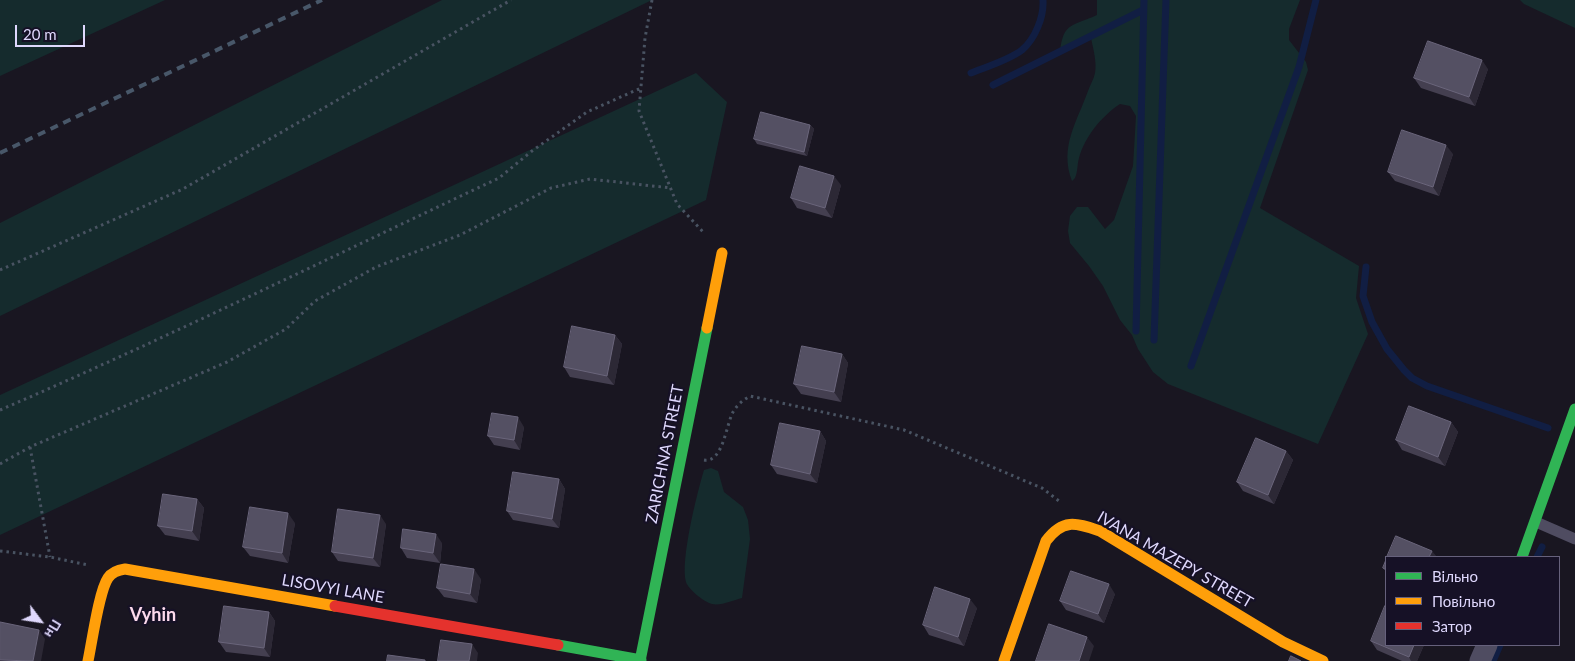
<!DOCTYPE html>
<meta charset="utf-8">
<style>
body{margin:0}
#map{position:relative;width:1575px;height:661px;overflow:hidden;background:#191621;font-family:Lato,sans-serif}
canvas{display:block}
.legend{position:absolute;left:1385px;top:556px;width:175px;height:90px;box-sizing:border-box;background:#161126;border:1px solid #66617c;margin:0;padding:6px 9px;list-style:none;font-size:15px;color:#dfd8fd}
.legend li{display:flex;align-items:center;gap:10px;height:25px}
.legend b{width:25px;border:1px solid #66617c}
.north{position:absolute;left:15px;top:596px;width:50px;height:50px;-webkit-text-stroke:4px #161126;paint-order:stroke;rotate:121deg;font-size:14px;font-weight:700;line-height:20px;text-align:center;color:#dfd8fd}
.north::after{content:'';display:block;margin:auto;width:18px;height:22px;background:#dfd8fd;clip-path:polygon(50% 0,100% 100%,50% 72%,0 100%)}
.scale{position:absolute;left:15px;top:25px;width:70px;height:22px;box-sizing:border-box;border:2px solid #dfd8fd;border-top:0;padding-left:6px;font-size:15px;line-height:18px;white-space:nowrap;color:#dfd8fd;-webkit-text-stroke:4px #161126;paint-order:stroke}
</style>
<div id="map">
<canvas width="1575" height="661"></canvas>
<ul class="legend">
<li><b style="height:6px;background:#30b455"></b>Вільно</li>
<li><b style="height:6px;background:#ff9f0a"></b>Повільно</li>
<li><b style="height:6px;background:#e5322d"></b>Затор</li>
</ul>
<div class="north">Пн</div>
<div class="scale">20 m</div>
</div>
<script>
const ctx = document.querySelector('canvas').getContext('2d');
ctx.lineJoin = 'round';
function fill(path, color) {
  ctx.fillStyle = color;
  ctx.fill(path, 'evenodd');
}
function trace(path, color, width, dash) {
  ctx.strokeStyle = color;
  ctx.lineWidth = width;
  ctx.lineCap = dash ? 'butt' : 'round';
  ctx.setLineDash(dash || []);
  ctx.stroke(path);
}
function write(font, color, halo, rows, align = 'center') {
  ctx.font = font + ' Lato,sans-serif';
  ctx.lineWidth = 4.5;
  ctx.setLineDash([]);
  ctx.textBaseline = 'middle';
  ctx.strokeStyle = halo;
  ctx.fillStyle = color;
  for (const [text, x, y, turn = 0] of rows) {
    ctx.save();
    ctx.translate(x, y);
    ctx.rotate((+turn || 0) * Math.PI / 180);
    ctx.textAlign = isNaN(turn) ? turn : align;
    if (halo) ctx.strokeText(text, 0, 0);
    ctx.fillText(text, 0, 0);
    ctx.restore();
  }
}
fill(new Path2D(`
 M 0,0 L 165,0 L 0,76 Z
 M 442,0 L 652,0 L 0,316 L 0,223 Z
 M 1097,0 L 1300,0 L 1289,29 L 1289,40 L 1306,62 L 1308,70 L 1260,208 L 1359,266 L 1356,298 L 1368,334 L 1318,444 L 1168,384 L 1153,372 L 1138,349 L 1132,335 L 1120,320 L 1103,286 L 1089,266 L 1070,243 L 1068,231 L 1070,216 L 1077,207 L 1088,207 L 1105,229 L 1114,220 L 1133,166 L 1136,116 L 1130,106 L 1120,104 C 1102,116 1085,136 1079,158 C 1077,165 1078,171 1075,178 L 1072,181 C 1059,147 1077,122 1088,91 C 1090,85 1094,79 1095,73 C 1097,62 1093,48 1091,38 L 1060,52 C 1063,22 1073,26 1097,15 Z
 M 1520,0 L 1575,0 L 1575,28 L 1524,4 Z
 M 696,73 L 727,102 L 706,200 L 0,535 L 0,395 Z
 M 711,468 L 718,471 L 724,492 L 743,507 L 748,520 L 750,539 L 742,598 C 734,600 721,606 712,604 C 704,602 688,589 686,582 C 680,561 697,493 704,470 Z`), '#152b2d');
trace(new Path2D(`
 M 971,73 C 986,67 1009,60 1022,50 C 1035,39 1044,17 1043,0
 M 993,85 L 1143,10
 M 1366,267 L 1363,296 L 1372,322 L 1387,349 L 1404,370 L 1412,378 L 1427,386 L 1548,428
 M 1136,331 L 1144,0
 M 1154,340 L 1166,0
 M 1191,366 L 1299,67 L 1316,0
 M 1537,557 L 1542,547
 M 1493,661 L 1500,645`), '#111e43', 7);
trace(new Path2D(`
 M 652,0 L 645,38 L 639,111 L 677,204 L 705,234
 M 0,270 L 183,189 L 511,0
 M 0,410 C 169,337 333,256 499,178 L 532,151 L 587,112 L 641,88
 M 30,447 L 50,557
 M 704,460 C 723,463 726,425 733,412 C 737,405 743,400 750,396 L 904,430 L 1042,488 L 1059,501
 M 0,464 L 30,447 L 227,362 L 286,329 L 315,301 L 376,267 L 460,235 L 551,188 L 590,179 L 671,188
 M 0,551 L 50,557 L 88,565`), '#495362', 3, [2.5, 4]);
trace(new Path2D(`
 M 1536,522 L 1575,539`), '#4f4c61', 11);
trace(new Path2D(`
 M 1480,661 L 1487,645`), '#4f4c61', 21);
trace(new Path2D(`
 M 1522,557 L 1575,409
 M 558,645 L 641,660
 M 640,661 L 707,328`), '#30b455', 11);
trace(new Path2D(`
 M 707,328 L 722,253
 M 88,661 C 92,642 99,591 108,578 C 112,572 118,570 125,569 L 335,606
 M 1004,661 L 1046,541 C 1063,518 1076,523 1100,531 L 1283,642 L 1323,661`), '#ff9f0a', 11);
trace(new Path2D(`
 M 335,606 L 558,645`), '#e5322d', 11);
trace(new Path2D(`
 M 0,153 L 322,0`), '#485769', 4, [8, 6]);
fill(new Path2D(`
 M 1488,69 L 1475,106 L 1421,88 L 1414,78 Z
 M 810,125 L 814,129 L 807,156 L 757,144 L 754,139 Z
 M 1453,154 L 1439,196 L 1395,181 L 1388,172 Z
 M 841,185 L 832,218 L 797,208 L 791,198 Z
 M 615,335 L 622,344 L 614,385 L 570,377 L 564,367 Z
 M 842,354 L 848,363 L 841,402 L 801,394 L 794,384 Z
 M 1451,422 L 1458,432 L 1445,466 L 1402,450 L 1396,440 Z
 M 524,427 L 520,450 L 494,445 L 488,436 Z
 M 820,431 L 826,441 L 817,483 L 777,474 L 771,465 Z
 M 1286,451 L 1293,460 L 1274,504 L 1243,491 L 1237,482 Z
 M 559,479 L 565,489 L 559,528 L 513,520 L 507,511 Z
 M 197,499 L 204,508 L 199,541 L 165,535 L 158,526 Z
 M 295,523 L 288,563 L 250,556 L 243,547 Z
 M 386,524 L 380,567 L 338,561 L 332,552 Z
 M 442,543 L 440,563 L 407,558 L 401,548 Z
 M 481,579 L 477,603 L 444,597 L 437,588 Z
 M 1115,594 L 1104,623 L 1066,610 L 1060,601 Z
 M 977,608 L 964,646 L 929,635 L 923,625 Z
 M 269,612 L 275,621 L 270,657 L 226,652 L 219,642 Z
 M 1371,641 L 1386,645 L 1424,645 L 1417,661 L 1402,661 L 1377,650 Z`), '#443f50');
fill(new Path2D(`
 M 1482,60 L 1488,69 L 1475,106 L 1469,97 Z
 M 810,125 L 814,129 L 807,156 L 804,152 Z
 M 1446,145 L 1453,154 L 1439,196 L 1433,187 Z
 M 834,176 L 841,185 L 832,218 L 825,208 Z
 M 615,335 L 622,344 L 614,385 L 607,376 Z
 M 842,354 L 848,363 L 841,402 L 834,392 Z
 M 518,417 L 524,427 L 520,450 L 514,440 Z
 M 1451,422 L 1458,432 L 1445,466 L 1438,457 Z
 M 820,431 L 826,441 L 817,483 L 810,474 Z
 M 1286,451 L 1293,460 L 1274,504 L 1268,495 Z
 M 559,479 L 565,489 L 559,528 L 552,519 Z
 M 197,499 L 204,508 L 199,541 L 192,531 Z
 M 288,513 L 295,523 L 288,563 L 282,553 Z
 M 380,515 L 386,524 L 380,567 L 373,558 Z
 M 436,534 L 442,543 L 440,563 L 433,553 Z
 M 1432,551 L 1437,557 L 1429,557 Z
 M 474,569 L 481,579 L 477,603 L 470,594 Z
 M 1109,584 L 1115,594 L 1104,623 L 1098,614 Z
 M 970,599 L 977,608 L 964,646 L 958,637 Z
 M 269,612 L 275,621 L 270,657 L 264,648 Z
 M 39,630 L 45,639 L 41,661 L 33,661 Z
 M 1087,637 L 1094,646 L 1089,661 L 1079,661 Z
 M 472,644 L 478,653 L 477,661 L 469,661 Z
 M 1414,645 L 1424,645 L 1417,661 L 1411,661 L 1409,657 Z`), '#2c2835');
const building = new Path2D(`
 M 1428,41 L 1482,60 L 1469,97 L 1414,78 Z
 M 761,112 L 810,125 L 804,152 L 754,139 Z
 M 1402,130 L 1446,145 L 1433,187 L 1388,172 Z
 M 800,166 L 834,176 L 825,208 L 791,198 Z
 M 572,326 L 615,335 L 607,376 L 564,367 Z
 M 802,346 L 842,354 L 834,392 L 794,384 Z
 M 1409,406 L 1451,422 L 1438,457 L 1396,440 Z
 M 492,413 L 518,417 L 514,440 L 488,436 Z
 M 780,423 L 820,431 L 810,474 L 771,465 Z
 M 1256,438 L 1286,451 L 1268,495 L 1237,482 Z
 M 513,472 L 559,479 L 552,519 L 507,511 Z
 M 163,494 L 197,499 L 192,531 L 158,526 Z
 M 250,507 L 288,513 L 282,553 L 243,547 Z
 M 338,509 L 380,515 L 373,558 L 332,552 Z
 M 403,529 L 436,534 L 433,553 L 401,548 Z
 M 1396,536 L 1432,551 L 1429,557 L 1387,557 Z
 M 1386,560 L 1386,570 L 1383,568 Z
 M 441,564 L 474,569 L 470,594 L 437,588 Z
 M 1071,571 L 1109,584 L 1098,614 L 1060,601 Z
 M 935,587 L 970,599 L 958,637 L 923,625 Z
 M 224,606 L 269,612 L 264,648 L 219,642 Z
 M 1385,606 L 1386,607 L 1386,645 L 1414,645 L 1409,657 L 1371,641 Z
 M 0,622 L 39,630 L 33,661 L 0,660 Z
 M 1049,624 L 1087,637 L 1079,661 L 1036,661 Z
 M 441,640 L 472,644 L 469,661 L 438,661 Z
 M 388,655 L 425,660 L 425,661 L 387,661 Z
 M 1291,656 L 1301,661 L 1289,661 Z`);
fill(building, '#545063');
trace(building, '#6a657b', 1);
write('16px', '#dfd8fd', '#161126', [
 ["ZARICHNA STREET",665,454,-79],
 ["IVANA MAZEPY STREET",1175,560,30],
 ["LISOVYI LANE",333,589,10]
]);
write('bold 18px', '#fddaed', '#161126', [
 ["Vyhin",153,615]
]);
</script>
